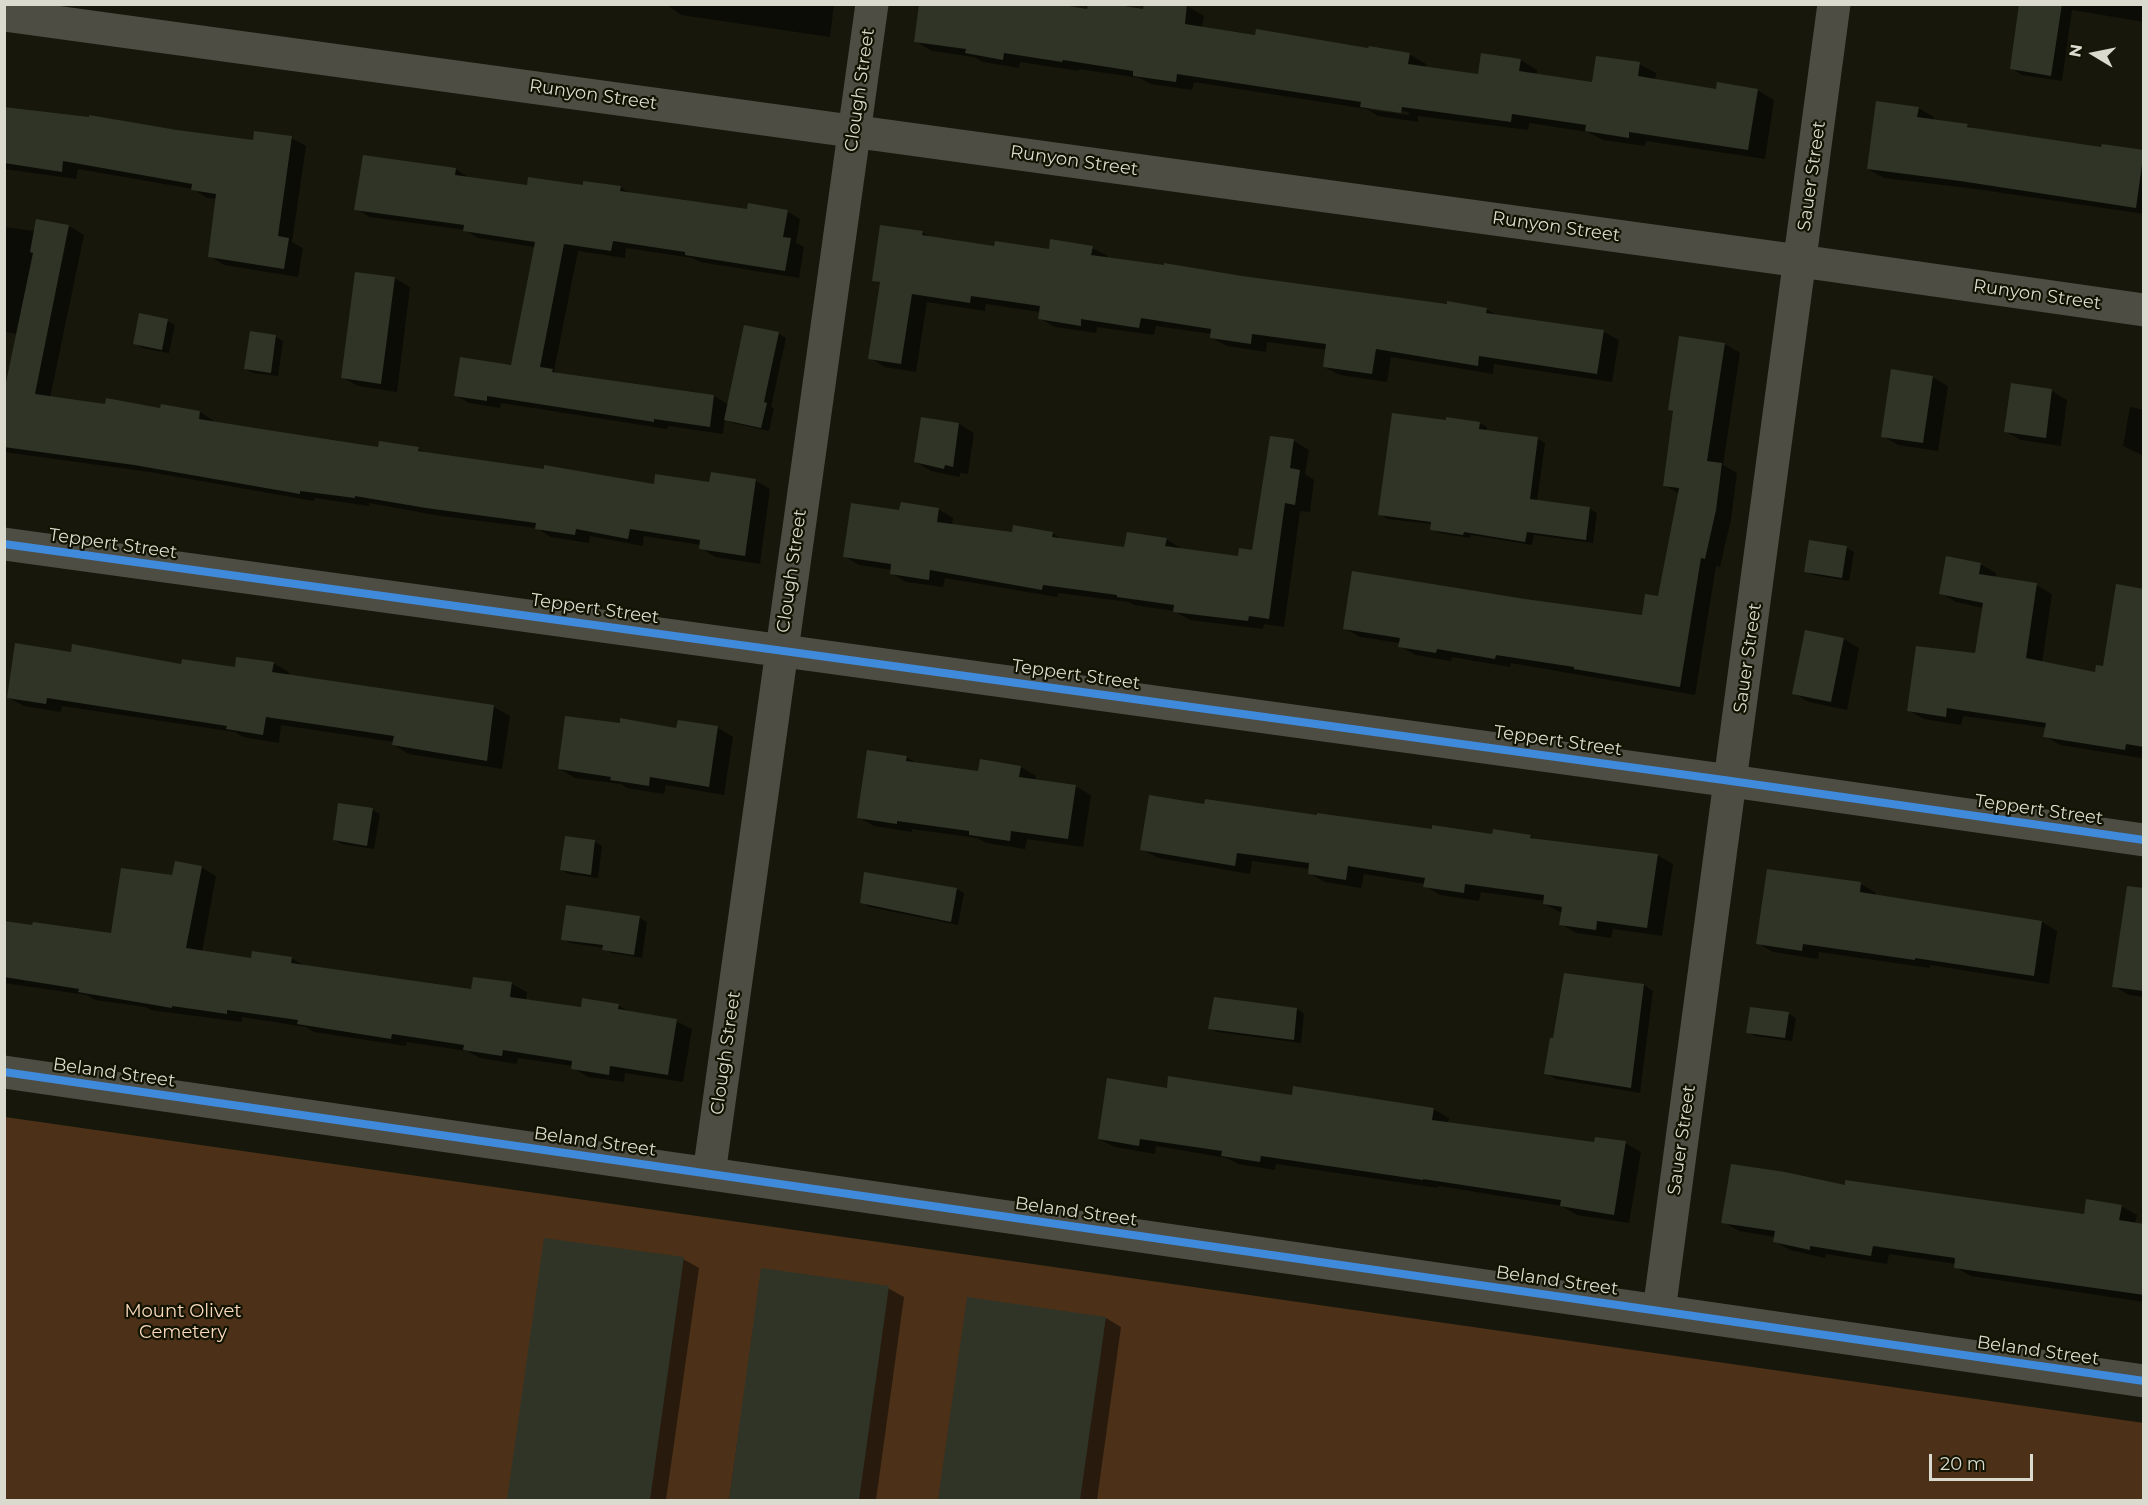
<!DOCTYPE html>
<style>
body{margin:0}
#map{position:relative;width:2148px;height:1505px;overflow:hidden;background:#17170c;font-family:Montserrat,sans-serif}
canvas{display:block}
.frame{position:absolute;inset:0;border:6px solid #dadbce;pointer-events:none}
.north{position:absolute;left:2064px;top:24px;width:60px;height:60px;-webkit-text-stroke:4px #121301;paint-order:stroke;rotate:280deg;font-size:16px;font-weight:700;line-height:24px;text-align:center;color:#dadbce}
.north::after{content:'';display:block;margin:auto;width:21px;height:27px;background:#dadbce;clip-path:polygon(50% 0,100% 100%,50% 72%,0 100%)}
.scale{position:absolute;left:1929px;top:1454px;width:104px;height:27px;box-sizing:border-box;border:3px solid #dadbce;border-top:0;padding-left:8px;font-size:18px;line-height:21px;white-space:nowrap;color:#dadbce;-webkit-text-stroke:4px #121301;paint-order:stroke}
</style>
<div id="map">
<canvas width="2148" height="1505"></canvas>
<div class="frame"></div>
<div class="north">N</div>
<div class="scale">20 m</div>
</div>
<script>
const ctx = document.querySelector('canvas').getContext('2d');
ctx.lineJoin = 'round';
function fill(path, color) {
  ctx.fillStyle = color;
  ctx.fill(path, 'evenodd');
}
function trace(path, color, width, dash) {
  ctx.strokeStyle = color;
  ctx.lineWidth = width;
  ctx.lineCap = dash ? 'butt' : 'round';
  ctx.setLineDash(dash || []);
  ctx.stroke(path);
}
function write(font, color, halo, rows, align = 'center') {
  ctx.font = font + ' Montserrat,sans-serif';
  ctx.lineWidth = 4.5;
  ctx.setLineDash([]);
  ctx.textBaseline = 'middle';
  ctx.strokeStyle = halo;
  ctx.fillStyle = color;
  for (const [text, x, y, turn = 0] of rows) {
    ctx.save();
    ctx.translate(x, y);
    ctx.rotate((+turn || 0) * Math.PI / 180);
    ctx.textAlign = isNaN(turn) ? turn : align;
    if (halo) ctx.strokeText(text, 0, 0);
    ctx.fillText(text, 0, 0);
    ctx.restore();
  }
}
fill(new Path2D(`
 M 5,1117 L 2144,1423 L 2143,1500 L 5,1500 Z`), '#4c3118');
fill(new Path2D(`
 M 666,4 L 834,4 L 830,37 L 681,15 Z
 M 1174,4 L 1187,6 L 1204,16 L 1202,28 L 1409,54 L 1426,64 L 1425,68 L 1479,76 L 1521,60 L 1537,70 L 1537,75 L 1593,84 L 1639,64 L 1656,73 L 1655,81 L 1717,90 L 1757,90 L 1774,100 L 1765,159 L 1646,141 L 1645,146 L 1603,140 L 1588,132 L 1529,123 L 1528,130 L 1418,116 L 1418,122 L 1378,116 L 1367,109 L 1194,82 L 1192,90 L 1151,84 L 1140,78 L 1079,69 L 1079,71 L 1020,62 L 1019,68 L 983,62 L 974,57 L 932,51 L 915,41 L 1089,11 L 1144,11 ZM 1367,106 L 1409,112 L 1408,115 L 1371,110 Z
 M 2013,4 L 2144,4 L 2144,22 L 2072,10 L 2062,81 L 2022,75 L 2011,68 L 2021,6 Z
 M 4,108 L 254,142 L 291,138 L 306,146 L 292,242 L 303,248 L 298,277 L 224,265 L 210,256 L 217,199 L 207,198 L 193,189 L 78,169 L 76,179 L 4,169 Z
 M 1918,108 L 1934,117 L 1933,120 L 1967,125 L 1976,130 L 2102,149 L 2144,151 L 2144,214 L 1976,189 L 1884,178 L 1868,169 Z
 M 456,169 L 469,178 L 529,187 L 620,187 L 631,194 L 748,210 L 787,211 L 800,219 L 796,243 L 804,247 L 799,278 L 700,262 L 692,258 L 626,248 L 625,258 L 578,251 L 554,371 L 561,375 L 714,396 L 729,405 L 745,327 L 779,334 L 786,338 L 771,407 L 774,408 L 769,431 L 733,423 L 725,419 L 723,434 L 668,426 L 667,429 L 501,403 L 500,408 L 469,403 L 455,395 L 512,367 L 535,247 L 478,238 L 465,230 L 370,217 L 356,209 Z
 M 37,220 L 69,226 L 84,235 L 50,398 L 106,406 L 200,412 L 214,421 L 214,423 L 380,448 L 418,449 L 426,453 L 655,485 L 711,484 L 712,474 L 756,481 L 770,489 L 760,564 L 715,557 L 701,548 L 701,545 L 644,536 L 643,546 L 590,536 L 589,543 L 551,537 L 536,528 L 441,516 L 369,503 L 369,506 L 315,498 L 314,501 L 150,472 L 4,452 L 4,392 L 18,334 L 4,332 L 4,227 L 35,231 Z
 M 922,232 L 931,237 L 995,247 L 1050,250 L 1092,248 L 1108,256 L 1107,259 L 1486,309 L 1498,316 L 1604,332 L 1619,340 L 1612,382 L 1494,364 L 1493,374 L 1391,357 L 1387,382 L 1340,375 L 1324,367 L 1327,350 L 1267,342 L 1266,352 L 1227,346 L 1212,338 L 1212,334 L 1156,326 L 1154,335 L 1097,327 L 1096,333 L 1055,327 L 1039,318 L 1040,312 L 986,304 L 985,311 L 927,302 L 916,372 L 885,367 L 870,358 L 882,284 L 874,280 Z
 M 394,278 L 410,287 L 397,392 L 358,386 L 342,377 Z
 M 141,315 L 168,321 L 175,325 L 169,353 L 142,348 L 135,343 Z
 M 276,337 L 283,341 L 278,376 L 253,373 L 245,369 Z
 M 1680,338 L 1725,344 L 1740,353 L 1723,465 L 1737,473 L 1731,519 L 1720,567 L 1716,566 L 1695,695 L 1511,663 L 1510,667 L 1452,657 L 1451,661 L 1415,655 L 1400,646 L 1400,643 L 1360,637 L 1344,628 L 1525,600 L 1643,616 L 1660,598 L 1680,494 L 1664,485 L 1674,412 L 1669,410 Z
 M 1932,377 L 1948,386 L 1938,451 L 1898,445 L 1883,436 Z
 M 2012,385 L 2052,391 L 2067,400 L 2061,446 L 2021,440 L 2005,431 Z
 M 2130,407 L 2144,410 L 2144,456 L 2123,446 Z
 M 1447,422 L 1480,423 L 1487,427 L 1486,431 L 1538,439 L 1545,443 L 1537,501 L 1590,509 L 1597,513 L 1593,543 L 1534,535 L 1532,545 L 1471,535 L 1470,538 L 1439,533 L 1432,529 L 1432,524 L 1387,519 L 1380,514 Z
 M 959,424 L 974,433 L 968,474 L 960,473 L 960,477 L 931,471 L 916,462 Z
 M 1294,441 L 1309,450 L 1305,474 L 1314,480 L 1310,512 L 1300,511 L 1284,627 L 1264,624 L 1263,629 L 1190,620 L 1174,611 L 1134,605 L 1129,602 L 1058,593 L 1057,597 L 945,578 L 943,587 L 906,582 L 891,573 L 892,570 L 859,565 L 844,556 L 901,512 L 938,509 L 953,518 L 952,525 L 1013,534 L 1052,533 L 1063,540 L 1126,549 L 1166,539 L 1181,548 L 1181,550 L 1239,558 L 1253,551 Z
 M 1847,548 L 1854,552 L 1849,581 L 1813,575 L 1806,571 Z
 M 1980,564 L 1996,573 L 1995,578 L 2036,585 L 2052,594 L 2042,663 L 2096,674 L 2104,667 L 2144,590 L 2144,752 L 2142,752 L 2141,758 L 2060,745 L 2045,736 L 2047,728 L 1963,716 L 1961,725 L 1924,719 L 1908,710 L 1977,655 L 1983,608 L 1956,602 L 1941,593 Z
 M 1844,639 L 1859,648 L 1847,710 L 1809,702 L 1793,693 Z
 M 72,654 L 182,665 L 236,669 L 273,663 L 289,672 L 288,676 L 494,707 L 510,716 L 502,769 L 409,754 L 394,745 L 394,742 L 281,725 L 279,743 L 243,737 L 235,732 L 62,706 L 61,712 L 24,706 L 9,698 Z
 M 718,728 L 733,737 L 724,795 L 666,785 L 664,794 L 627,788 L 621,784 L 575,778 L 560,769 L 678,729 Z
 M 906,757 L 918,764 L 979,773 L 1021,767 L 1036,776 L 1035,780 L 1075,786 L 1091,795 L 1083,847 L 1027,839 L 1025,849 L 986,843 L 977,838 L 912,829 L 912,832 L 874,826 L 858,817 Z
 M 1206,805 L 1433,831 L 1530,836 L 1538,841 L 1657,855 L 1673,864 L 1662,936 L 1613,929 L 1611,938 L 1576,933 L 1561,924 L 1562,913 L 1544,904 L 1545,901 L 1481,892 L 1479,901 L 1440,895 L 1425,886 L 1425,884 L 1364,874 L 1361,888 L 1325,882 L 1309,873 L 1310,869 L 1252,861 L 1250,874 L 1158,858 L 1142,849 Z
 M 373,810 L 380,814 L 374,849 L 342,844 L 335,840 Z
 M 566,837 L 595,842 L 602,846 L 598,878 L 569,874 L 561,870 Z
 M 201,867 L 216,876 L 202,952 L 252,959 L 291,958 L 305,966 L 473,991 L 474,978 L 512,984 L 527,992 L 526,1001 L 582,1009 L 584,1000 L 619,1006 L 632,1013 L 676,1021 L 692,1029 L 683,1082 L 625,1073 L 624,1082 L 588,1077 L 573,1068 L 573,1066 L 518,1058 L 517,1064 L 480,1058 L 467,1051 L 407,1042 L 406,1046 L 314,1032 L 306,1027 L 242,1017 L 242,1022 L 150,1010 L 146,1007 L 95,1000 L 87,995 L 4,983 L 4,923 L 113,935 L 173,877 Z
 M 865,873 L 957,889 L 964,893 L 958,925 L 869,907 L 862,902 Z
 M 1861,884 L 1876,893 L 1876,896 L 2042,922 L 2057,931 L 2049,984 L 1930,965 L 1930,968 L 1819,952 L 1818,959 L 1773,952 L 1758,943 Z
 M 640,918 L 647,922 L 642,958 L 611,953 L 604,948 L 570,943 L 563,939 Z
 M 2144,928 L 2144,997 L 2129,995 L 2114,986 Z
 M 1644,985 L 1653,991 L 1640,1093 L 1556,1079 L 1546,1073 Z
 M 1297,1009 L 1304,1014 L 1301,1043 L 1217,1032 L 1210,1028 Z
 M 1789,1014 L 1796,1018 L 1792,1041 L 1755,1036 L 1748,1032 Z
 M 1168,1090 L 1293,1097 L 1433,1109 L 1449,1118 L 1448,1123 L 1595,1144 L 1625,1143 L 1641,1152 L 1629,1223 L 1577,1215 L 1562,1206 L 1439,1186 L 1438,1188 L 1276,1164 L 1275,1170 L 1238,1164 L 1227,1158 L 1156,1146 L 1155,1154 L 1115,1147 L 1099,1139 Z
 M 1846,1186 L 2085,1216 L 2121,1206 L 2137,1215 L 2135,1224 L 2144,1225 L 2144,1302 L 1971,1276 L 1955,1267 L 1956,1264 L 1889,1254 L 1887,1264 L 1826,1254 L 1825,1258 L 1790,1250 L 1774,1241 L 1775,1237 L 1739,1231 L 1723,1222 Z
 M 545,1240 L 683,1259 L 699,1268 L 666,1500 L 509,1500 Z
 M 762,1270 L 888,1288 L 904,1297 L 876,1500 L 729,1500 Z
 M 968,1299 L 1106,1318 L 1121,1327 L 1097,1500 L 940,1500 Z`), '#0007');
fill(new Path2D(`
 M 919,4 L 1057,4 L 1087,9 L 1088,4 L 1112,4 L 1143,9 L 1144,4 L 1187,4 L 1185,24 L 1255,35 L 1256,29 L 1368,48 L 1369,46 L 1410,53 L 1408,64 L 1478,74 L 1481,53 L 1521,59 L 1519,71 L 1592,82 L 1596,56 L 1640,62 L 1638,76 L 1716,89 L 1717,82 L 1758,89 L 1748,150 L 1629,132 L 1629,138 L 1585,131 L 1586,125 L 1512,114 L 1511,122 L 1402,107 L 1401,113 L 1360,107 L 1361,102 L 1177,74 L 1176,82 L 1133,76 L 1133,71 L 1063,60 L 1062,62 L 1004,53 L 1003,60 L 965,53 L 966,49 L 914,42 Z
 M 2019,4 L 2062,4 L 2051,76 L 2010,69 Z
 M 1876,101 L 1919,107 L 1917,117 L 1968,124 L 1967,127 L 2101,147 L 2102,144 L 2144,150 L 2136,208 L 1960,181 L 1867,169 Z
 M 4,107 L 89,117 L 89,115 L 177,130 L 253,140 L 254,131 L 292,136 L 278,236 L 289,238 L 284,269 L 208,257 L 216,194 L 191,190 L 192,184 L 63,161 L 62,172 L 4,163 Z
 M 363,155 L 456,168 L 455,175 L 527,185 L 528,177 L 583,185 L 583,181 L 621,186 L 620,191 L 692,201 L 747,209 L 748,203 L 788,210 L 783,237 L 791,238 L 785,271 L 685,255 L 685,252 L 613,241 L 611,251 L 564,244 L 540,367 L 553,369 L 552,372 L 714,395 L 710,427 L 654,419 L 654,422 L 487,396 L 487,401 L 454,396 L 460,357 L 511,365 L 535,242 L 463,231 L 464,225 L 354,210 Z
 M 36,219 L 69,225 L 35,394 L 105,404 L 106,398 L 160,408 L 161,404 L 200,411 L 199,419 L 274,431 L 378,447 L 379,441 L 419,447 L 418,451 L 544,469 L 544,465 L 654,484 L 655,474 L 709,482 L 711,472 L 756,479 L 745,556 L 699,549 L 700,540 L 630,529 L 628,539 L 576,529 L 575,535 L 535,529 L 536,523 L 426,508 L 355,496 L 355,498 L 300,491 L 300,494 L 134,465 L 4,447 L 4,392 L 33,253 L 30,252 Z
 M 880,225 L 923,231 L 922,235 L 994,246 L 995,241 L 1049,249 L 1050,239 L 1093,246 L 1091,255 L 1164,265 L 1164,263 L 1242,276 L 1447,304 L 1447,301 L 1487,308 L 1486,313 L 1604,330 L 1597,374 L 1479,356 L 1478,366 L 1376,349 L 1372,374 L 1323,367 L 1326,344 L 1252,334 L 1251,344 L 1210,338 L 1211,329 L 1141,318 L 1139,328 L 1081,319 L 1081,326 L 1038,319 L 1040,306 L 971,296 L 970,303 L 912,294 L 901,364 L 868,359 L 880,282 L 872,281 Z
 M 355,272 L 395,277 L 381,384 L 341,378 Z
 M 139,313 L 168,319 L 162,350 L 133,344 Z
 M 744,325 L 779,332 L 764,402 L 767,403 L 761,428 L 724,420 Z
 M 250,331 L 276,335 L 271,373 L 244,369 Z
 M 1679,336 L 1725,343 L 1707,461 L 1722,463 L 1716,510 L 1705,559 L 1701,558 L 1680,687 L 1574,669 L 1574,667 L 1496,655 L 1495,659 L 1437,649 L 1436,653 L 1398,647 L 1400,638 L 1343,629 L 1352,571 L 1525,599 L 1642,615 L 1645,594 L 1658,596 L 1679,488 L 1663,486 L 1673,411 L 1668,410 Z
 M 1891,369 L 1933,376 L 1923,443 L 1881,437 Z
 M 2011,383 L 2052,389 L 2046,438 L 2004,432 Z
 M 1392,413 L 1446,420 L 1446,417 L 1480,422 L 1479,429 L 1538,437 L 1530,499 L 1590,507 L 1586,540 L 1527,532 L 1525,542 L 1464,532 L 1463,535 L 1430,530 L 1431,522 L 1378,515 Z
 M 921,417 L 959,423 L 953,467 L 945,465 L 944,469 L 914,462 Z
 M 1270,436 L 1294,439 L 1290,468 L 1300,470 L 1295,505 L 1285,503 L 1269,619 L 1249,616 L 1248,621 L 1173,612 L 1174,605 L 1117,597 L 1117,595 L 1043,585 L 1042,590 L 930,570 L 929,580 L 890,574 L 891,564 L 843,557 L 851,503 L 899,510 L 901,502 L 939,508 L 937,522 L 1012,532 L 1013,525 L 1053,532 L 1052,537 L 1124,547 L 1127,532 L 1167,538 L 1165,546 L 1238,556 L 1239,548 L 1252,550 Z
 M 1809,540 L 1847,546 L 1842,578 L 1804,572 Z
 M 1946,556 L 1981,563 L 1979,574 L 2037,583 L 2026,658 L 2095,672 L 2096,665 L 2103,666 L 2116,584 L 2144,589 L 2144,747 L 2126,744 L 2125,750 L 2043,737 L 2046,723 L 1947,708 L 1946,717 L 1907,711 L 1916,646 L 1975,653 L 1983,603 L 1939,594 Z
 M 1805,630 L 1844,638 L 1831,702 L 1792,694 Z
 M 15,643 L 71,652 L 72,644 L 181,664 L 182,659 L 235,667 L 236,657 L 274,662 L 272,672 L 494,705 L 487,761 L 392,745 L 394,736 L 266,717 L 263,735 L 226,729 L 227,726 L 47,698 L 46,704 L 7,698 Z
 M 565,716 L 620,723 L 620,718 L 676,728 L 678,720 L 718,726 L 709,787 L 650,777 L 649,786 L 610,780 L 611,777 L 558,769 Z
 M 867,750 L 907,756 L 906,761 L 978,771 L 980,759 L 1021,766 L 1019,777 L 1076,785 L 1068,839 L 1011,831 L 1010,841 L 969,835 L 969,831 L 897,821 L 897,824 L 857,818 Z
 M 1149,795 L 1204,804 L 1205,799 L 1317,815 L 1317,813 L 1432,829 L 1432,825 L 1492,834 L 1493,829 L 1531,835 L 1530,838 L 1658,854 L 1647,928 L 1597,921 L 1596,930 L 1559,925 L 1562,907 L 1543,904 L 1544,895 L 1465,884 L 1464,893 L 1423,887 L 1425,878 L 1348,866 L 1346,880 L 1308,874 L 1309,863 L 1237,853 L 1235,866 L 1140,850 Z
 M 338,803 L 373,808 L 367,846 L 333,840 Z
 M 565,836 L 595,840 L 591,875 L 560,870 Z
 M 175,861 L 202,866 L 186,948 L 251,958 L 252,951 L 292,957 L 291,963 L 471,989 L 473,977 L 512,982 L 510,997 L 581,1007 L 582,998 L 619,1004 L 618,1009 L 677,1019 L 668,1075 L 610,1066 L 609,1075 L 571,1069 L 572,1061 L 503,1050 L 502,1056 L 463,1050 L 464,1045 L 392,1034 L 391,1039 L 297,1024 L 298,1020 L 227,1010 L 227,1014 L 172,1006 L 172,1008 L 78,992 L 79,989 L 4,977 L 4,921 L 32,925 L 33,922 L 111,933 L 121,868 L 172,875 Z
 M 1767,869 L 1861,882 L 1860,892 L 2042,921 L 2034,976 L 1915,958 L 1915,960 L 1803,944 L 1802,951 L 1756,944 Z
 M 864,872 L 957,888 L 951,922 L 860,903 Z
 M 2127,886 L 2144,888 L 2144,991 L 2112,987 Z
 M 566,905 L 640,916 L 634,955 L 602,950 L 603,945 L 561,940 Z
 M 1564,973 L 1644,984 L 1631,1088 L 1544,1074 L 1550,1038 L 1553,1038 Z
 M 1214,997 L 1297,1008 L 1294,1040 L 1208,1029 Z
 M 1750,1007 L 1789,1012 L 1785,1038 L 1746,1033 Z
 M 1168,1076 L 1292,1095 L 1293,1086 L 1434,1108 L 1432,1120 L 1594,1142 L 1595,1137 L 1626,1141 L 1614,1215 L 1560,1206 L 1561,1200 L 1423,1179 L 1423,1180 L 1261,1156 L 1260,1162 L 1221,1156 L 1222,1151 L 1140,1139 L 1139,1146 L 1098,1139 L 1107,1078 L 1167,1088 Z
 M 1731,1164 L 1785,1172 L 1845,1185 L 1845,1180 L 2084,1214 L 2086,1199 L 2122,1205 L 2119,1220 L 2144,1224 L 2144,1295 L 1954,1268 L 1955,1258 L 1873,1246 L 1871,1256 L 1810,1246 L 1810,1250 L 1773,1242 L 1775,1231 L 1721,1223 Z
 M 544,1238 L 684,1257 L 650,1500 L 507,1500 Z
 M 761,1268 L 889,1286 L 859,1500 L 729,1500 Z
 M 967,1297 L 1106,1317 L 1080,1500 L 938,1500 Z`), '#2f3427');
trace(new Path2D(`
 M 4,15 L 1800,261 L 2144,310
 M 4,544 L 1731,781 L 2144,840
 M 4,1072 L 2144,1381
 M 709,1174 L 872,4
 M 1659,1311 L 1834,4`), '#4d4d44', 33);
trace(new Path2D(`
 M 4,544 L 1731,781 L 2144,840
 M 4,1072 L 2144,1381`), '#408adc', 8);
write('18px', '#dadbce', '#121301', [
 ["Clough Street",860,90,-82],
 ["Runyon Street",593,95,8],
 ["Runyon Street",1074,161,8],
 ["Sauer Street",1812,176,-82],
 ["Runyon Street",1556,227,8],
 ["Runyon Street",2037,295,8],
 ["Teppert Street",113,544,8],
 ["Clough Street",792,571,-82],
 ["Teppert Street",595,609,8],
 ["Sauer Street",1748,658,-82],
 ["Teppert Street",1076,675,8],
 ["Teppert Street",1558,741,8],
 ["Teppert Street",2039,810,8],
 ["Clough Street",726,1053,-82],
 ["Beland Street",114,1073,8],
 ["Sauer Street",1682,1140,-82],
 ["Beland Street",595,1142,8],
 ["Beland Street",1076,1212,8],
 ["Beland Street",1557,1281,8],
 ["Beland Street",2038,1351,8]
]);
write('18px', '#fcdabf', '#121301', [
 ["Mount Olivet",183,1312],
 ["Cemetery",183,1333]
]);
</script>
